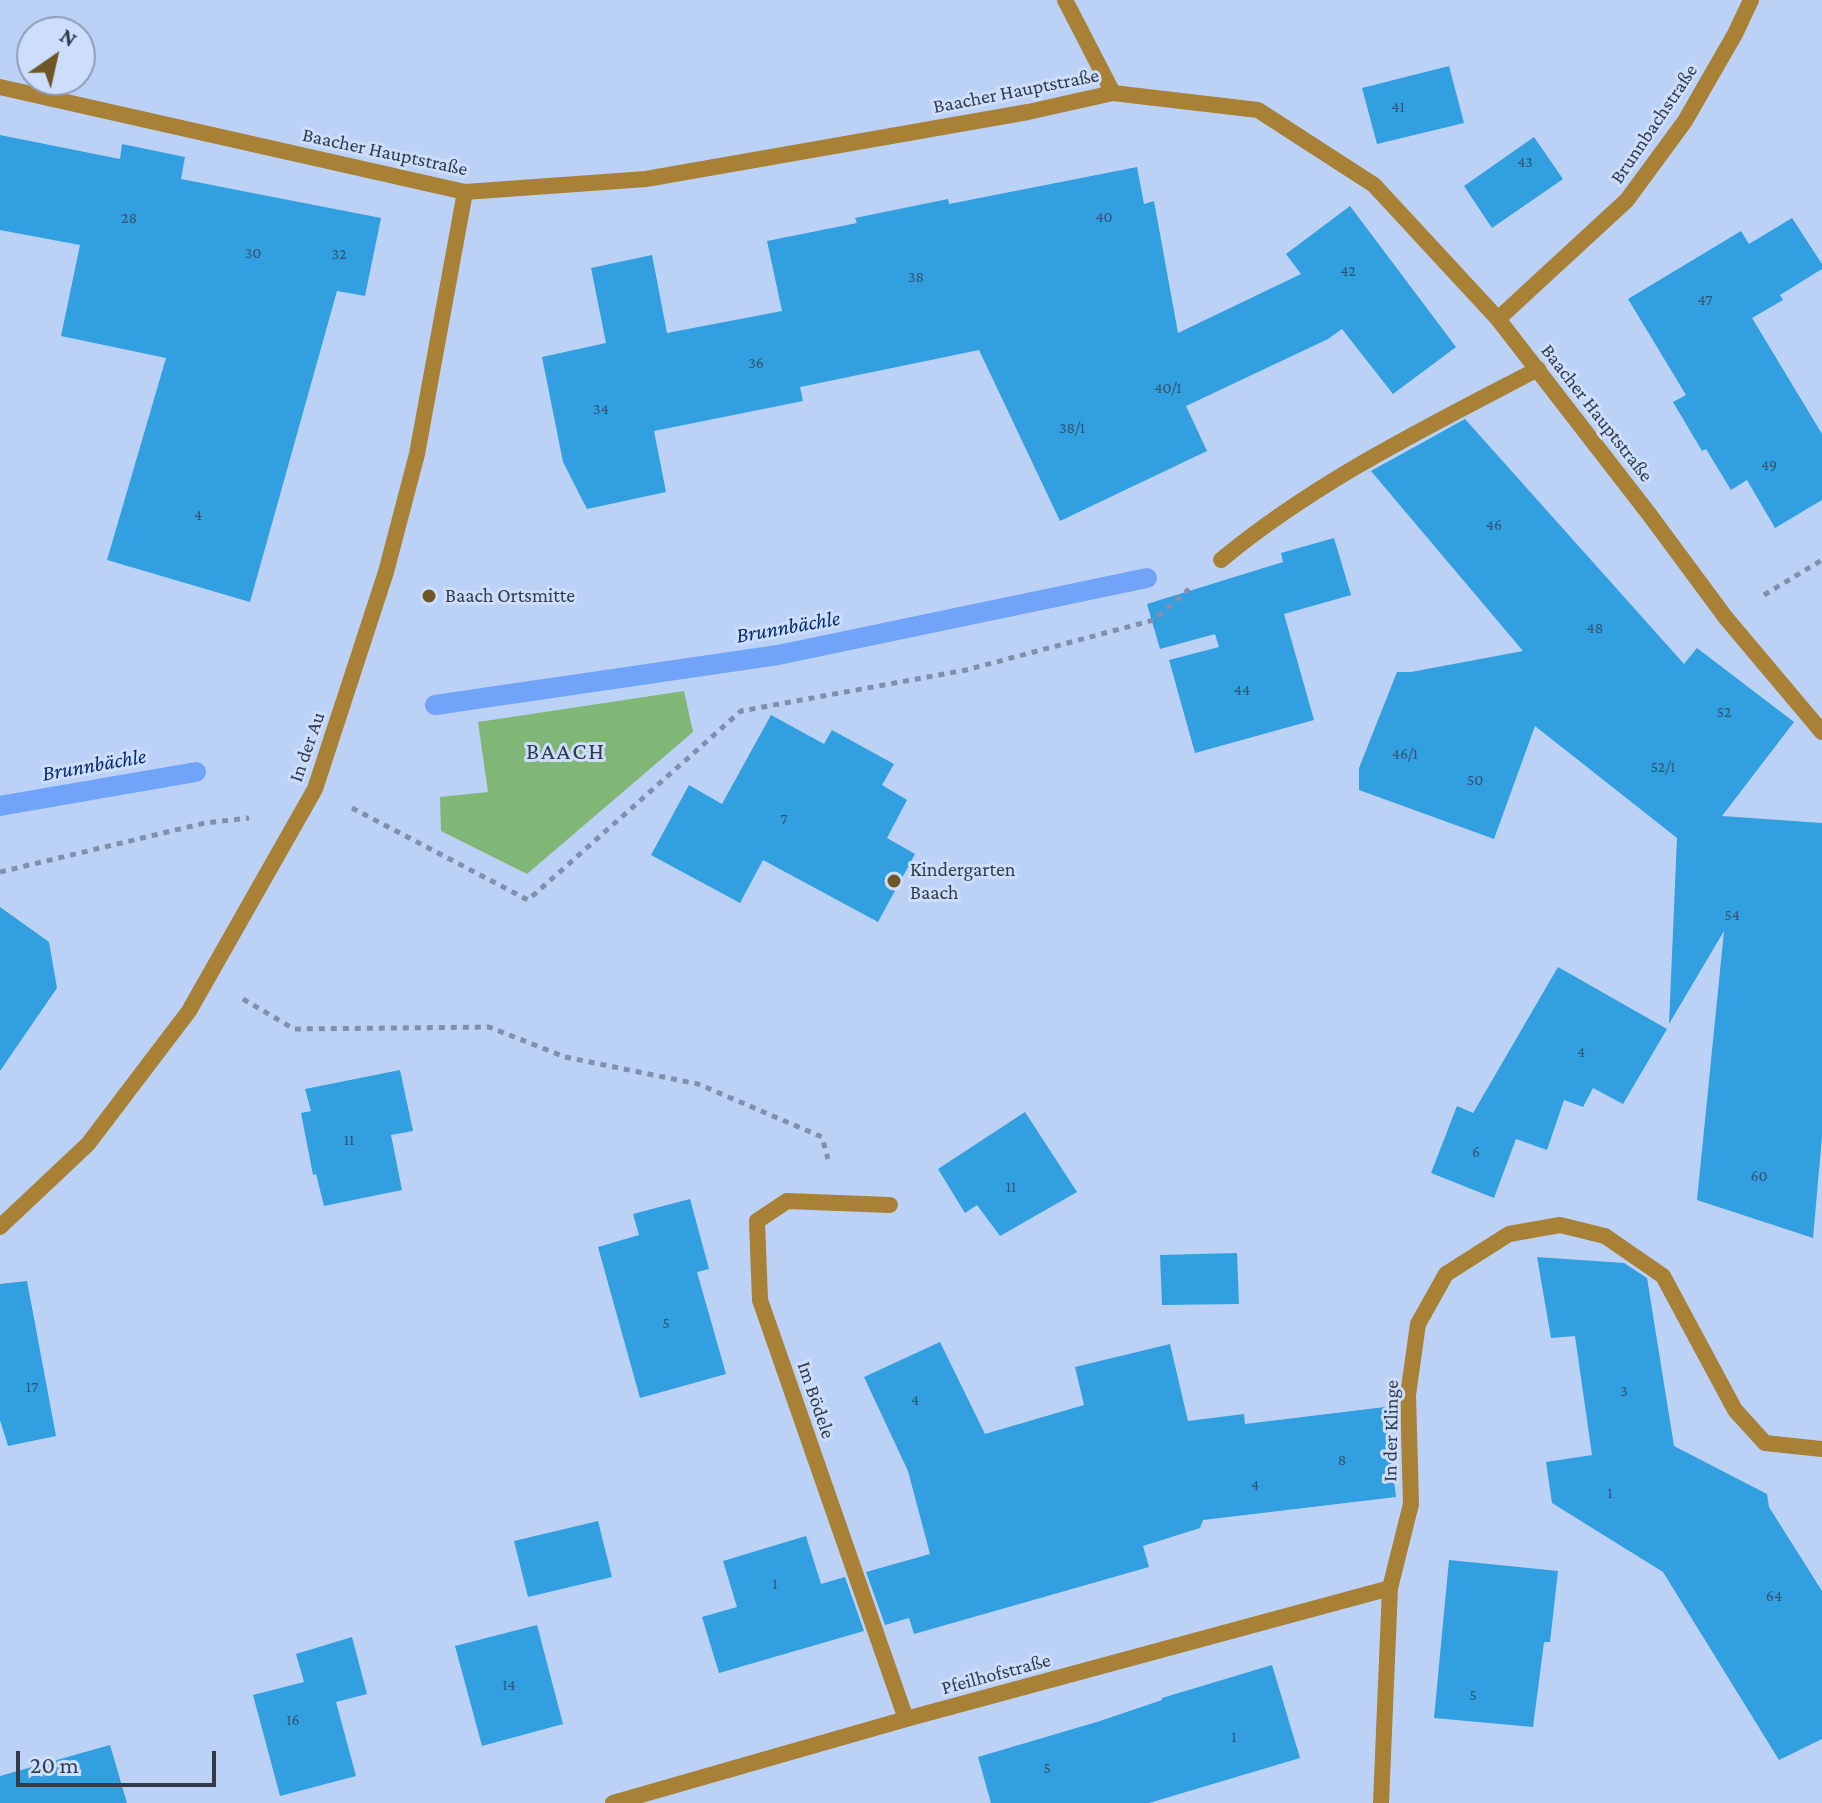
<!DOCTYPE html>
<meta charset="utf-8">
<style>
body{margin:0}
#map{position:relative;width:1822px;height:1803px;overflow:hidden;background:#bbd2f6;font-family:"Crimson Pro",serif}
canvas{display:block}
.north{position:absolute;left:16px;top:16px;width:80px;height:80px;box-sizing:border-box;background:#ccdefc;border:2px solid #8f9db5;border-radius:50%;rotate:34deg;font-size:22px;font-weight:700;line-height:32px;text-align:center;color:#333b4a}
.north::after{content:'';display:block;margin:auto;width:28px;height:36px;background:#6f5627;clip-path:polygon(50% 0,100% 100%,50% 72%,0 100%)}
.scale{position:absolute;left:16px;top:1751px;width:200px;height:36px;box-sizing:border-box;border:4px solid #333b4a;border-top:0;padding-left:10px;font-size:24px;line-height:28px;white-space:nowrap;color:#333b4a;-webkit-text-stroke:6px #ccdefc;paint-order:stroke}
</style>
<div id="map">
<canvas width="1822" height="1803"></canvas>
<div class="north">N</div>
<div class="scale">20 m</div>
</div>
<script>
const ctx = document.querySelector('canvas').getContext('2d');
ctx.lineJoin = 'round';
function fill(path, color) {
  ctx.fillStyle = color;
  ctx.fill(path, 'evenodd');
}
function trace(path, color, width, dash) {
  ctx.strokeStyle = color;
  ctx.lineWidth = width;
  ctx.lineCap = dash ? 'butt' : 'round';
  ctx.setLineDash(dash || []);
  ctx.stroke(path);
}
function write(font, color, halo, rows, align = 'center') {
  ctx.font = font + ' "Crimson Pro",serif';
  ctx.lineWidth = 6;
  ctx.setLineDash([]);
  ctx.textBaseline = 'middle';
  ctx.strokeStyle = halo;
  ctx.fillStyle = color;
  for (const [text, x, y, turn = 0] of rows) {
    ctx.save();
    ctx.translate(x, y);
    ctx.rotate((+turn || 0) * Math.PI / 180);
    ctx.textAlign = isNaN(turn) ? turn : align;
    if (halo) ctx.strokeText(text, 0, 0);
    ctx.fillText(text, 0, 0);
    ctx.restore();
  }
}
fill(new Path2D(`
 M 684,691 L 693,732 L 527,874 L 441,831 L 440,797 L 488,792 L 478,722 Z`), '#81b776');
trace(new Path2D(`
 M 435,705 L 778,655 L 1147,578
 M 0,806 L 196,772`), '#71a4f9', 20);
fill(new Path2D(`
 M 1449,66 L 1464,123 L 1377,144 L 1362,88 Z
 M 0,135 L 120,159 L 122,144 L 185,157 L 181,179 L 381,218 L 365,296 L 337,291 L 250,602 L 107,560 L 166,358 L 61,336 L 80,245 L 0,230 Z
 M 1534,137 L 1563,179 L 1492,228 L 1464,186 Z
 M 1137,167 L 1144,204 L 1154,201 L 1178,333 L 1301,274 L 1286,254 L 1350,206 L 1456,347 L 1393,394 L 1342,329 L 1328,339 L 1186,406 L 1207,451 L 1060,521 L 979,350 L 800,387 L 803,401 L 654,431 L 666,492 L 587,509 L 563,462 L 542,357 L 606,343 L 591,268 L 652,255 L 667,333 L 782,311 L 767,241 L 857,223 L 855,218 L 948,199 L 949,204 Z
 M 1792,218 L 1822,264 L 1822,269 L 1780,295 L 1783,300 L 1752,318 L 1822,434 L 1822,500 L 1775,528 L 1747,480 L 1731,490 L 1706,449 L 1702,451 L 1673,402 L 1686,395 L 1628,299 L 1741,231 L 1749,244 Z
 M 1465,419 L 1684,664 L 1697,648 L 1794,722 L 1722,816 L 1822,823 L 1822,1137 L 1813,1238 L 1697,1200 L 1724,931 L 1669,1024 L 1677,838 L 1535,726 L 1494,839 L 1359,790 L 1359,768 L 1397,672 L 1411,672 L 1523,651 L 1371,471 Z
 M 1334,538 L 1351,595 L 1284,614 L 1314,720 L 1195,753 L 1169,660 L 1219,647 L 1215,634 L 1160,649 L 1147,604 L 1283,562 L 1281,553 Z
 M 771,715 L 824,744 L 832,730 L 894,764 L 882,785 L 907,800 L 887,838 L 915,854 L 878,922 L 763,860 L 740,903 L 651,855 L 689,785 L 722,804 Z
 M 0,907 L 49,942 L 57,988 L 0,1071 Z
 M 1558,967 L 1667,1029 L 1623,1104 L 1593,1088 L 1583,1107 L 1564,1100 L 1547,1150 L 1516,1139 L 1494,1198 L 1431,1173 L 1457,1106 L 1473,1113 Z
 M 400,1070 L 413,1131 L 391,1135 L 402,1190 L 324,1206 L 316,1174 L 313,1175 L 301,1113 L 311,1111 L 305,1089 Z
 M 1025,1112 L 1077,1192 L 1000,1236 L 977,1205 L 965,1213 L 938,1169 Z
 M 690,1199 L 709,1269 L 697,1272 L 726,1374 L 640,1398 L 598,1247 L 639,1235 L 633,1214 Z
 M 1237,1253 L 1239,1304 L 1162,1305 L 1160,1255 Z
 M 1537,1257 L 1624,1263 L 1647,1278 L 1674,1446 L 1767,1494 L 1769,1507 L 1822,1591 L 1822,1739 L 1779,1760 L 1663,1572 L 1552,1503 L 1546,1462 L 1592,1455 L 1575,1336 L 1551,1338 Z
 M 27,1281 L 56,1436 L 8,1446 L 0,1420 L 0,1284 Z
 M 940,1342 L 985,1434 L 1084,1405 L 1075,1367 L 1170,1344 L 1188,1421 L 1244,1414 L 1245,1424 L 1385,1407 L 1396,1497 L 1203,1520 L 1200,1528 L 1143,1546 L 1149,1567 L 914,1634 L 909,1618 L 885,1625 L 866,1572 L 930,1554 L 908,1471 L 864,1377 Z
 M 598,1521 L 612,1577 L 528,1597 L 514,1541 Z
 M 806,1536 L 821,1584 L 845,1577 L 864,1631 L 719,1673 L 702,1617 L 737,1607 L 723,1561 Z
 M 1449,1560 L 1558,1571 L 1550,1642 L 1544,1642 L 1533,1727 L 1434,1718 Z
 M 537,1625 L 563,1724 L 482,1746 L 455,1646 Z
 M 352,1637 L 367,1694 L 336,1702 L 356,1776 L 280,1796 L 253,1695 L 304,1682 L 296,1654 Z
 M 1272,1665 L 1300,1758 L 1149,1803 L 991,1803 L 978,1757 L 1100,1721 L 1162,1700 L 1162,1698 Z
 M 110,1745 L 127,1803 L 0,1803 L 0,1776 Z`), '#329fe0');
trace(new Path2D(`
 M 1764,595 L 1822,560
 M 352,808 L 528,900 L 741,711 L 966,670 L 1154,620 L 1189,589
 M 0,872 L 205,823 L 249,818
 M 243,999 L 294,1029 L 489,1027 L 565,1057 L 698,1084 L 822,1137 L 828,1159`), '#8090ab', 5, [6, 6]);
trace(new Path2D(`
 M 1221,560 C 1316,481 1429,426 1538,369`), '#a88036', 16);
trace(new Path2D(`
 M 1065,0 L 1113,93
 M 0,87 L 465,192 L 646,179 L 1028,112 L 1113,93 L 1258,110 L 1374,185 L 1498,319 L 1649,514 L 1726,618 L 1822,732
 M 1498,319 L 1627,200 L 1685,121 L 1735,34 L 1751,0
 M 890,1205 L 787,1201 L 757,1221 L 760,1300 L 906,1719
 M 0,1227 L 88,1144 L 189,1011 L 315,789 L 386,572 L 417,454 L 465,192
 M 613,1803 L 906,1719 L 1390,1588
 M 1381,1803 L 1390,1588 L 1411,1504 L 1408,1395 L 1418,1324 L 1446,1274 L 1509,1234 L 1560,1225 L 1605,1236 L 1663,1276 L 1735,1410 L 1765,1443 L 1822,1449`), '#a88036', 16);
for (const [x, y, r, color] of [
 [429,596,8,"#6f5627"],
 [894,881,8,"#6f5627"]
]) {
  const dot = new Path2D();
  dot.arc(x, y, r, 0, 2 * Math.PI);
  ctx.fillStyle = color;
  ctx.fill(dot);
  trace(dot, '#ccdefc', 3);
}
write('16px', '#335470', null, [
 ["41",1398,107],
 ["43",1525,162],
 ["40",1104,217],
 ["28",129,218],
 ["30",253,253],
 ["32",339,254],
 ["42",1348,271],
 ["38",916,277],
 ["47",1705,300],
 ["36",756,363],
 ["40/1",1168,388],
 ["34",601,409],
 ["38/1",1072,428],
 ["49",1769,465],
 ["4",198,515],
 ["46",1494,525],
 ["48",1595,628],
 ["44",1242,690],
 ["52",1724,712],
 ["46/1",1405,754],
 ["52/1",1663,767],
 ["50",1475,780],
 ["7",784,819],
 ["54",1732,915],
 ["4",1581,1052],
 ["11",349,1140],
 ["6",1476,1152],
 ["60",1759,1176],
 ["11",1011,1187],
 ["5",666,1323],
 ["17",32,1387],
 ["3",1624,1391],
 ["4",915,1400],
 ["8",1342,1460],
 ["4",1255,1485],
 ["1",1610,1493],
 ["1",775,1584],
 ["64",1774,1596],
 ["14",509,1685],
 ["5",1473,1695],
 ["16",293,1720],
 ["1",1234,1737],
 ["5",1047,1768]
]);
write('20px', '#333b4a', '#ccdefc', [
 ["Baacher Hauptstraße",1016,91,-11],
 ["Brunnbachstraße",1654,124,-56],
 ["Baacher Hauptstraße",385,152,12],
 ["Baacher Hauptstraße",1597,413,52],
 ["In der Au",307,747,-71],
 ["Im Bödele",816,1400,71],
 ["In der Klinge",1391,1431,-89],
 ["Pfeilhofstraße",996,1674,-15]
]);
write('20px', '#333b4a', '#ccdefc', [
 ["Baach Ortsmitte",445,596],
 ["Kindergarten",910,870],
 ["Baach",910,893]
], 'left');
write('italic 22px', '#042c6c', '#ccdefc', [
 ["Brunnbächle",788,627,-10],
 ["Brunnbächle",94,765,-10]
]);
ctx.letterSpacing = '2px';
write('24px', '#333b4a', '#ccdefc', [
 ["BAACH",566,752]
]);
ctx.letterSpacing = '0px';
</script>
